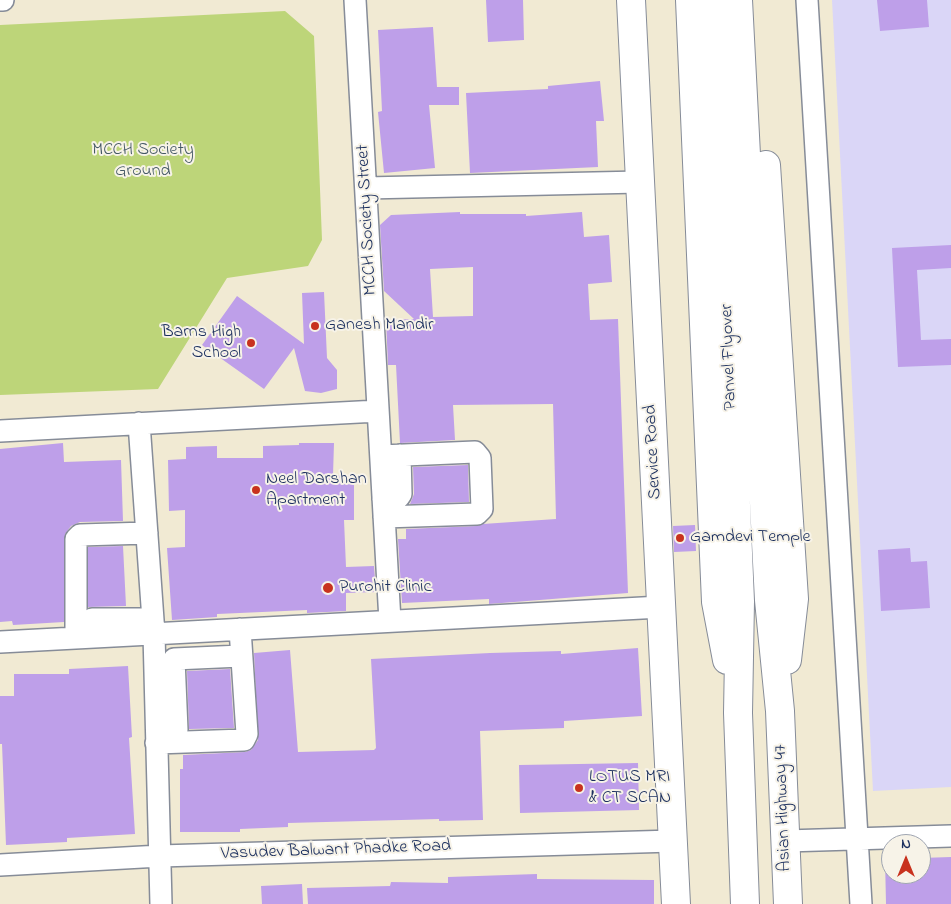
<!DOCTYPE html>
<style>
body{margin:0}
#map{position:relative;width:951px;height:904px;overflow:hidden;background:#f1ead3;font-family:"Indie Flower",sans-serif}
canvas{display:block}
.north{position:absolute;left:881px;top:834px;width:50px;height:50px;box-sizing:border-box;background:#f7f3e8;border:1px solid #9fa5b1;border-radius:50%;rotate:0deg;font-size:14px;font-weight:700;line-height:20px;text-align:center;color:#1b2f5e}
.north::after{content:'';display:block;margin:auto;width:18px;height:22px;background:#c8321e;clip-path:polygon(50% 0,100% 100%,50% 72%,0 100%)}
</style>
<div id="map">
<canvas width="951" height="904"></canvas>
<div class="north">N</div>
</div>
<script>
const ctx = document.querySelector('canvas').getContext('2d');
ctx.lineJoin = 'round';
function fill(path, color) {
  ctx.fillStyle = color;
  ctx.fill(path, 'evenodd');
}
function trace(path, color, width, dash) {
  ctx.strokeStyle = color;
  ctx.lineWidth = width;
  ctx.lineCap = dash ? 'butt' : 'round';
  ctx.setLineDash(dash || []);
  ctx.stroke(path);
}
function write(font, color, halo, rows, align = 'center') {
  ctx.font = font + ' "Indie Flower",sans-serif';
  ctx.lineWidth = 4;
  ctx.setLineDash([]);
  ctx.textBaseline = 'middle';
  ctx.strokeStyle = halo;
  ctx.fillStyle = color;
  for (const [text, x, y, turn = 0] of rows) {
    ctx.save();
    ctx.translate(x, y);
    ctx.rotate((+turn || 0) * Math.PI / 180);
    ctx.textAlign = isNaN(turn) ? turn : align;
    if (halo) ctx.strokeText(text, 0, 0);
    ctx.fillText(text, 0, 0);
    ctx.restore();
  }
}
fill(new Path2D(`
 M 832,0 L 951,0 L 951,787 L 873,791 Z`), '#dad6f7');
fill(new Path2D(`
 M 285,11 L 314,36 L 322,240 L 308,266 L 227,278 L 158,389 L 0,395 L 0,25 Z`), '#bdd579');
fill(new Path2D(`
 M 486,0 L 523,0 L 524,40 L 488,42 Z
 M 877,0 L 927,0 L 929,27 L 880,31 Z
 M 433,27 L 437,87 L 459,87 L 459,105 L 429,105 L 435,168 L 384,173 L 378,112 L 382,111 L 378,30 Z
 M 600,81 L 604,121 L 596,121 L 598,167 L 470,173 L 466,93 L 548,89 L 548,86 Z
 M 460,212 L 460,214 L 526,214 L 526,216 L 582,212 L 584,237 L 609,235 L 612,282 L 588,284 L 590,320 L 618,319 L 628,593 L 489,604 L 489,599 L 402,603 L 398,539 L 406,539 L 406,529 L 477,526 L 483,524 L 556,519 L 553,404 L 453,405 L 455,440 L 400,443 L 396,365 L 388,365 L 386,320 L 414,319 L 384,291 L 380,225 L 391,215 ZM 473,267 L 473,316 L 433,317 L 430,269 Z
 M 951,245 L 951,268 L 917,270 L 921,340 L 951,339 L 951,365 L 898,367 L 892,248 Z
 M 324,292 L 327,358 L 337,370 L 337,389 L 321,393 L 305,391 L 294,348 L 264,389 L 202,345 L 237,296 L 304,344 L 302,293 Z
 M 63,443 L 64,462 L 121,460 L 123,521 L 80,522 L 71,526 L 65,534 L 64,622 L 13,625 L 12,621 L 0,622 L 0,449 Z
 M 299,443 L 334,443 L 333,475 L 354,476 L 354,520 L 344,520 L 346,567 L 374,566 L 376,592 L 346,593 L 346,611 L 307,613 L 307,610 L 217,614 L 217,617 L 172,620 L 167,548 L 185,547 L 185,510 L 169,511 L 168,460 L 186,459 L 186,447 L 217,446 L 217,458 L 263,458 L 263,446 L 299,445 Z
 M 468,465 L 469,502 L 410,504 L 414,494 L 413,467 Z
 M 695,525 L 696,551 L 674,552 L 673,526 Z
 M 123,546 L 126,606 L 88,607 L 88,547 Z
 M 910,548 L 911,562 L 927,561 L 930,608 L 881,611 L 878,550 Z
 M 638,648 L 642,716 L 564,721 L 564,728 L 480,731 L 483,820 L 439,821 L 439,819 L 288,823 L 288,827 L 240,829 L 240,832 L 180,832 L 180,769 L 183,769 L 183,755 L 245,752 L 251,750 L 258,740 L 254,653 L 290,650 L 298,752 L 374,750 L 376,748 L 371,659 L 490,653 L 561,651 L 561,654 Z
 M 128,666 L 132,737 L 129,738 L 135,834 L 67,838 L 67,842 L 6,845 L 2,744 L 0,744 L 0,696 L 14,696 L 14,674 L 69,674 L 69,669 Z
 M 230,669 L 234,728 L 189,729 L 187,671 Z
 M 638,763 L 639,810 L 520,813 L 519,765 Z
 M 951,857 L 951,904 L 886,904 L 885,858 L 891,858 L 891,874 L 921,874 L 921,858 Z
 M 537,874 L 537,879 L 654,880 L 654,904 L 308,904 L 307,888 L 390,886 L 391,882 L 448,883 L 448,877 Z
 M 302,884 L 303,904 L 262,904 L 261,886 Z`), '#be9fe9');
const minor = new Path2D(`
 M 0,0 L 3,0
 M 355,0 L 390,621
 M 807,0 L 861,904
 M 366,188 L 640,182
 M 139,423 L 154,634 L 161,904
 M 0,431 L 378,411
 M 381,456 L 475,452 L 480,458 L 482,509 L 477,514 L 384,517
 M 383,499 L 399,497 L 401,494 L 400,455
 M 92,619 L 152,619
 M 76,638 L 76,539 L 80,535 L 147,533
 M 0,642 L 661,607
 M 177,730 L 174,659 L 241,656
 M 156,743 L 244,740 L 247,734 L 240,629
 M 786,841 L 951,836
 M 0,865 L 160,856 L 673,841`);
const tertiary = new Path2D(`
 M 631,0 L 676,904`);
const trunk = new Path2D(`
 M 690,0 L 716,602 L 727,660
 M 715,0 L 740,601 L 738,713 L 745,904
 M 738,0 L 769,600 L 780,711 L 788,904
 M 766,165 L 794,599 L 787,660`);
trace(minor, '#868c98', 24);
trace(tertiary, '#868c98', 30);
trace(trunk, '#868c98', 30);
trace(minor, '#fff', 21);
trace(tertiary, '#fff', 28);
trace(trunk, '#fff', 28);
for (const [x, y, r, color] of [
 [315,326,5,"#c8321e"],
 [251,343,5,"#c8321e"],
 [256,490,5,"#c8321e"],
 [680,538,5,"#c8321e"],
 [328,588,6,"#c8321e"],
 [579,788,5,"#c8321e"]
]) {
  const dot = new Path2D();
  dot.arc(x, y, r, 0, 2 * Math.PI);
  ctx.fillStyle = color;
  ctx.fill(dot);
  trace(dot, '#f7f3e8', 2);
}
write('18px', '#445865', '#f7f3e8', [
 ["MCCH Society",143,151],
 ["Ground",143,172]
]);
write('18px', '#1b2f5e', '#f7f3e8', [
 ["MCCH Society Street",368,220,-93],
 ["Panvel Flyover",730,357,-92],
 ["Service Road",654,452,-93],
 ["Asian Highway 47",784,808,-92],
 ["Vasudev Balwant Phadke Road",336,851,-2]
]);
write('18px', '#1b2f5e', '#f7f3e8', [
 ["Ganesh Mandir",325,326],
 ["Barns High",241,333,"right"],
 ["School",241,354,"right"],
 ["Neel Darshan",266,480],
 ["Apartment",266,501],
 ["Gamdevi Temple",690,538],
 ["Purohit Clinic",339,588],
 ["LOTUS MRI",589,778],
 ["& CT SCAN",589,799]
], 'left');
</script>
